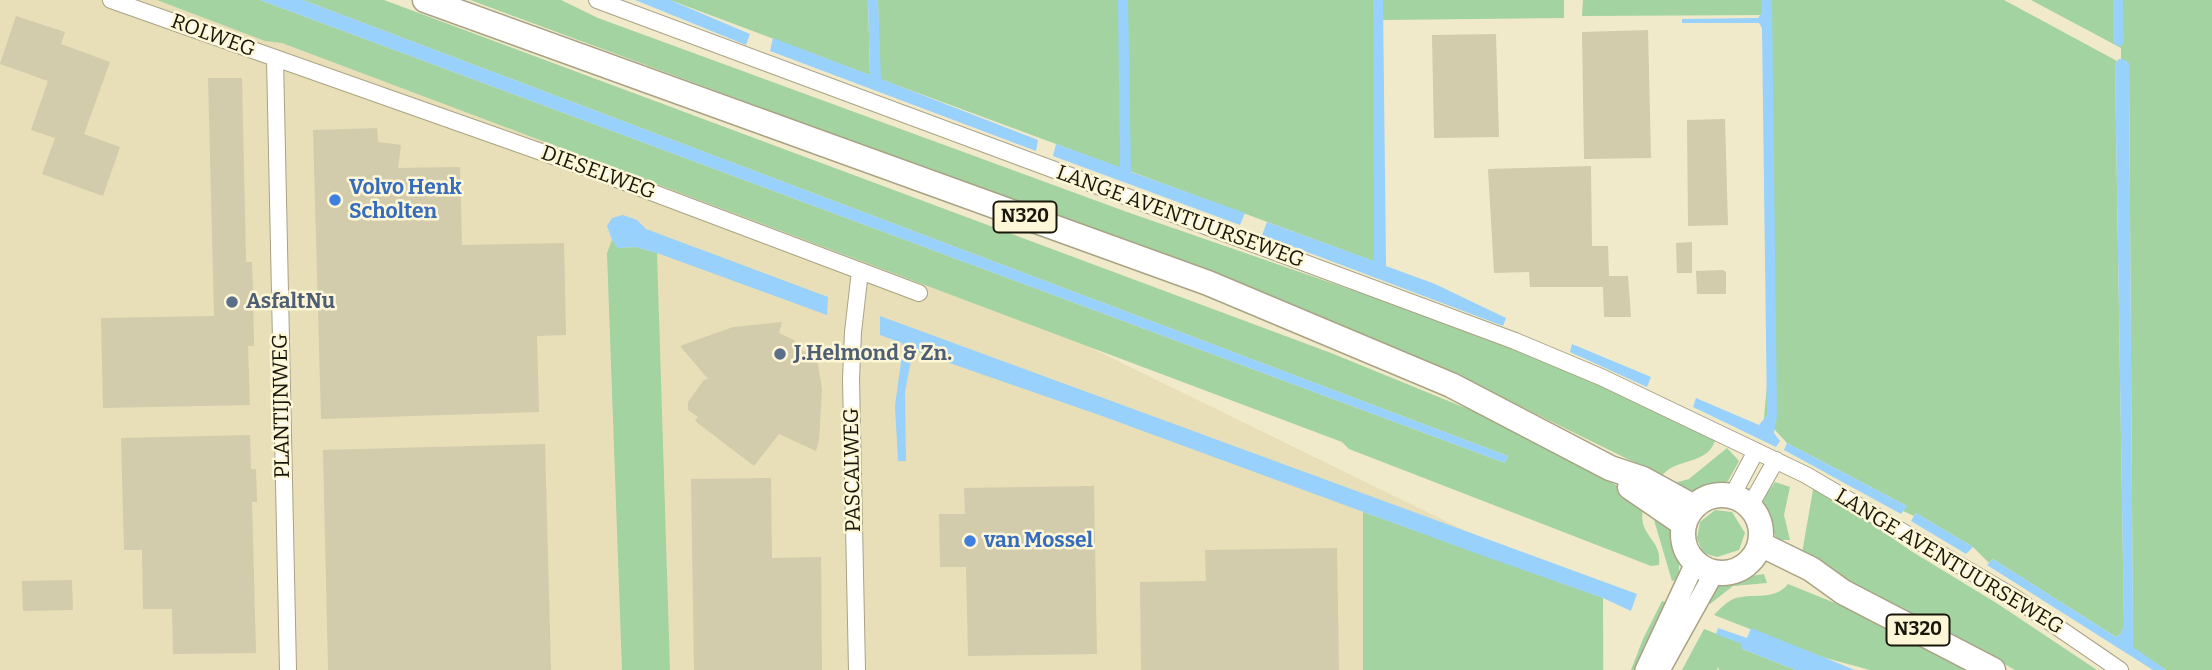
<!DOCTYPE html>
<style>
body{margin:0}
canvas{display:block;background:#f0e9ca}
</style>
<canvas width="2212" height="670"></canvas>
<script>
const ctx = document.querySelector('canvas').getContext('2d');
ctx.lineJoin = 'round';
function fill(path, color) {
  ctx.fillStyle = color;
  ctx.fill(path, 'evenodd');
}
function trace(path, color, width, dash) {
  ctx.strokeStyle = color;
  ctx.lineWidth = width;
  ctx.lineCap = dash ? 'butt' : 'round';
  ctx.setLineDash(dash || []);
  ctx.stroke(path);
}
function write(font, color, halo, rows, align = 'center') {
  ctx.font = font + ' Bitter,serif';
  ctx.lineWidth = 5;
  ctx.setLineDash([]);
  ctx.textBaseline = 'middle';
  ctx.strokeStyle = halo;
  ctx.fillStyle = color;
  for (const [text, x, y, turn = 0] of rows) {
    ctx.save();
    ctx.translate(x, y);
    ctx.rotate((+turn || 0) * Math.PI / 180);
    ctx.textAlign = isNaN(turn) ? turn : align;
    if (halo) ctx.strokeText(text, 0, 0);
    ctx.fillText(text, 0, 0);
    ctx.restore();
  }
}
fill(new Path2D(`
 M 0,0 L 191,0 L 1042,324 L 1603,598 L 1604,670 L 0,670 Z`), '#e8dfb8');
fill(new Path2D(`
 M 157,0 L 260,0 L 1505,463 L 1508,456 L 303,0 L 384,0 L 1331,353 L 1522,431 L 1606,478 L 1644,505 C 1635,536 1663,538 1659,565 L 1651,566 L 1349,449 L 1342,442 L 282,43 L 265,41 Z
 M 470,0 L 561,0 L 598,18 L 1127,212 L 1513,346 L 1711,435 L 1715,441 C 1706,466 1676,457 1662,476 L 1475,384 L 1052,215 Z
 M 670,0 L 868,0 L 870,75 Z
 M 878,0 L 1381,0 L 1384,265 L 880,79 Z
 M 1383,0 L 1564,0 L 1564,18 L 1383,20 Z
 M 1583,0 L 2004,0 L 2117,61 L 2115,64 L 2124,625 L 2121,634 L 2116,637 L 1993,559 L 1989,563 L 1973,547 L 1916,513 L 1914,516 L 1903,511 L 1907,506 L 1787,443 L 1764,418 L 1771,340 L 1772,15 L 1582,16 Z
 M 2031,0 L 2212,0 L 2212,670 L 2166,670 L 2133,648 L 2129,63 L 2121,59 L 2121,48 Z
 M 612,240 L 618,248 L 636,247 L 657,253 L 670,670 L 622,670 L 607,253 Z
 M 1727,448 L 1739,461 L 1728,481 L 1688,495 L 1674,483 L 1689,479 Z
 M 1775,482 L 1790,487 L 1784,515 L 1790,540 L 1777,540 L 1761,502 Z
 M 1814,484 L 1911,551 L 1998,604 L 2097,670 L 2015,670 L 1940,627 L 1883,601 L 1802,553 Z
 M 1715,510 L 1732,512 L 1745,533 L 1739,550 L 1717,557 L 1703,553 L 1697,538 L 1700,522 Z
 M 1363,512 L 1603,598 L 1603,670 L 1363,670 Z
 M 1654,520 L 1669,526 L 1679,553 L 1679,579 L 1672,581 Z
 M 1764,574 L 1767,583 L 1733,586 L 1710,604 L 1705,598 L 1725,580 Z
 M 1788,584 L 1867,616 L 1972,670 L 1870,670 L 1822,657 L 1714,615 C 1720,609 1727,601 1736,598 C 1755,593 1774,601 1788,584 Z
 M 1662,601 L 1670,603 L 1642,670 L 1631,670 L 1643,639 Z
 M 1704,629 L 1743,644 L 1742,649 L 1796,670 L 1719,670 L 1718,666 L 1717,670 L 1682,670 Z`), '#a3d3a1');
fill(new Path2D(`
 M 260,0 L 303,0 L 1508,456 L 1505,463 Z
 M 635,0 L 670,0 L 750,34 L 746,45 Z
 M 868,0 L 878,0 L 881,79 L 1038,140 L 1036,151 L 770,51 L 773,38 L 870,75 Z
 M 1118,0 L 1128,0 L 1131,172 L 1245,213 L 1240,225 L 1053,156 L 1056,144 L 1120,167 Z
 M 1373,0 L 1383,0 L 1386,266 L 1435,284 L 1506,318 L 1503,326 L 1262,235 L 1267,222 L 1374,261 Z
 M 1762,0 L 1772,0 L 1777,416 L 1774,433 L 1780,441 L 1776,447 L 1693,407 L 1696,398 L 1759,425 L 1767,415 L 1762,28 L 1759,23 L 1682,23 L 1682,19 L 1758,18 L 1762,13 Z
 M 2113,0 L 2123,0 L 2124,41 L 2122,45 L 2117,46 L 2113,42 Z
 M 2119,59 L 2123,59 L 2129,63 L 2133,647 L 2166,670 L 2153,670 L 1987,565 L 1993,559 L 2116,637 L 2121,634 L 2124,625 L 2115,64 Z
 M 623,215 L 637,220 L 646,229 L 828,297 L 827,315 L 657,253 L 636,247 L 618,248 L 612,240 L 607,226 L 612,218 Z
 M 880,316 L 1637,594 L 1631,611 L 1603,598 L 1478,554 L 1102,416 L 915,351 L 912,355 L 905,392 L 906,461 L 898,461 L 895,406 L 903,347 L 902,343 L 880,335 Z
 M 1572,344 L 1651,377 L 1647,387 L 1570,352 Z
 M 1787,443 L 1907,506 L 1901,514 L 1784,450 Z
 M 1916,513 L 1973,547 L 1966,554 L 1911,521 Z
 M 1718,628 L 1747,638 L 1751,628 L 1855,670 L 1796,670 L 1742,649 L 1742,644 L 1716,634 Z`), '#98d1fc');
fill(new Path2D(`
 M 16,16 L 65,32 L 61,44 L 110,62 L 84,134 L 120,147 L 103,196 L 42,174 L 55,138 L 31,130 L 48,81 L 0,64 Z
 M 1648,30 L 1651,158 L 1584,159 L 1582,32 Z
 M 1496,34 L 1499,137 L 1434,138 L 1432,35 Z
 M 208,78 L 242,78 L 246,262 L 252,262 L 253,292 L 254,346 L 248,346 L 250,405 L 103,408 L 101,318 L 214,316 Z
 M 1725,119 L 1728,225 L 1688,226 L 1687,120 Z
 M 377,128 L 378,142 L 401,145 L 398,168 L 460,167 L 462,245 L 564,243 L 566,335 L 537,336 L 539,412 L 321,419 L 313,130 Z
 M 1591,166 L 1592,246 L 1608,246 L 1609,276 L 1628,276 L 1631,317 L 1604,317 L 1603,287 L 1530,287 L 1529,272 L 1494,273 L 1488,169 Z
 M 1692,242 L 1692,273 L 1677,273 L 1676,243 Z
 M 1723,270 L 1726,272 L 1726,294 L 1697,294 L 1696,271 Z
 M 782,322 L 779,333 L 794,340 L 804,352 L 815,347 L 822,389 L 819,440 L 816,451 L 779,434 L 754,466 L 695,421 L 698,417 L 688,410 L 688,402 L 704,380 L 708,379 L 680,346 L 733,327 Z
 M 250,435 L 251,469 L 256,469 L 257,502 L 252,502 L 256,653 L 173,654 L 172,609 L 143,609 L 142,550 L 124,550 L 121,438 Z
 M 545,444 L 551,670 L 328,670 L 323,450 Z
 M 771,478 L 772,558 L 821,557 L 822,670 L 694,670 L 691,479 Z
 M 1094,486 L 1097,654 L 968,656 L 966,567 L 940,567 L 939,514 L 965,514 L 964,488 Z
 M 1337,548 L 1339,670 L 1141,670 L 1140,582 L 1206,581 L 1205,550 Z
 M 72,580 L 73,610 L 23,611 L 22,581 Z`), '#d2cbac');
const minor = new Path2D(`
 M 111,0 L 598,172 L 919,293
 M 597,0 L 1515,341 L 1601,377 L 1806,475 L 2012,596 L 2120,670
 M 275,58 L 288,670
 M 1732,496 L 1756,451
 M 1750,506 L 1776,460
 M 857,670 L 851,379 L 853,332 L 860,271`);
const tertiary = new Path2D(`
 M 1645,670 L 1695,563
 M 1660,670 L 1714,573`);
const primary = new Path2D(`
 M 425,0 L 1208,283 L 1451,385 L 1610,468 L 1643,479 L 1694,507
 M 1630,487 L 1684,524
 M1683 534a39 39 0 1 1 78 0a39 39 0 1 1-78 0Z
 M 1760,544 L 1811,569 L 1843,592 L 1993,670`);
trace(minor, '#a9a285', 18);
trace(tertiary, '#a9a285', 22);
trace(primary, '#a9a285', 27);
trace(minor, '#fff', 16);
trace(tertiary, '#fff', 19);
trace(primary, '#fff', 24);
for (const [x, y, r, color] of [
 [335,200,7,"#3f7fe0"],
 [232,302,7,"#5c6f8a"],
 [780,354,7,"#5c6f8a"],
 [970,541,7,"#3f7fe0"]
]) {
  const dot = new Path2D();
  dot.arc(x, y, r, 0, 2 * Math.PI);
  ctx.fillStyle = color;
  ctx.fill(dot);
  trace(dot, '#fef7d7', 2.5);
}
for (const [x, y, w] of [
 [1025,217,63],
 [1918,630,63]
]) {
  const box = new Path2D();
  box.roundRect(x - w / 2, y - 15.5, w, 31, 5);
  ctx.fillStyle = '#fef7d7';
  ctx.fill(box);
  trace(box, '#19160b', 2);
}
write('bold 19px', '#19160b', null, [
 ["N320",1025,217],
 ["N320",1918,630]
]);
write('21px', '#19160b', '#fef7d7', [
 ["ROLWEG",213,36,20],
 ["DIESELWEG",598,173,20],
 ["LANGE AVENTUURSEWEG",1180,217,20],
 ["PLANTIJNWEG",282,406,-91],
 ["PASCALWEG",853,470,-91],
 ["LANGE AVENTUURSEWEG",1949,562,31]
]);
write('bold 21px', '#366cbe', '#fef7d7', [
 ["Volvo Henk",349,188],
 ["Scholten",349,212],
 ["van Mossel",984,541]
], 'left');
write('bold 21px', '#4e5e75', '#fef7d7', [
 ["AsfaltNu",246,302],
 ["J.Helmond & Zn.",794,354]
], 'left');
</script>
